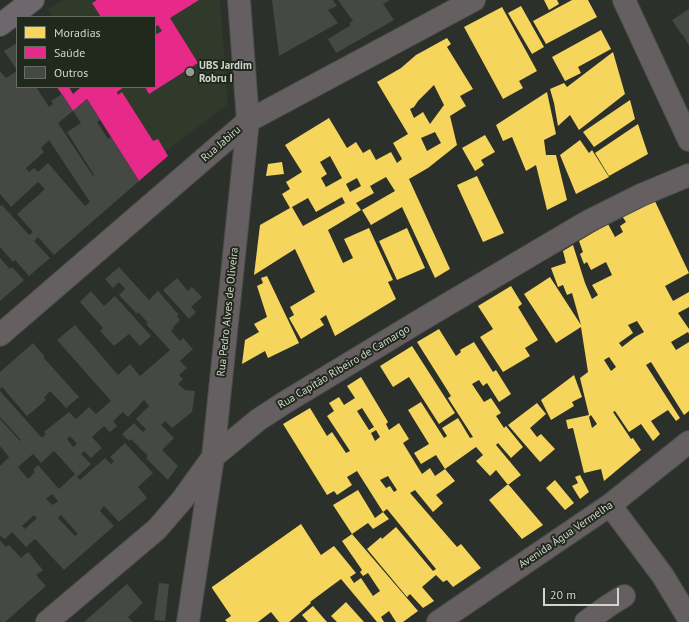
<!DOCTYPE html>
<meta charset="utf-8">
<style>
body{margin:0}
#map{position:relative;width:689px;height:622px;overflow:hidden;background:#2c302a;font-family:"PT Sans",sans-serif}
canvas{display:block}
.legend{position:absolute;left:16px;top:16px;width:140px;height:72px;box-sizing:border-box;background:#21291d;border:1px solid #676e64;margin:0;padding:5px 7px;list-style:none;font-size:12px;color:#d0d5ce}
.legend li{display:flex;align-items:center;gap:8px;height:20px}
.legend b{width:20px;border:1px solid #676e64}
.scale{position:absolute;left:543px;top:588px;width:76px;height:18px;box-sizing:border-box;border:2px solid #d0d5ce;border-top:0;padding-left:5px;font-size:12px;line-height:14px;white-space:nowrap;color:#d0d5ce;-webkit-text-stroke:3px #21291d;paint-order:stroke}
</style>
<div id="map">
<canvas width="689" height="622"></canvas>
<ul class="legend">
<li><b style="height:11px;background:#f6d55c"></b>Moradias</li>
<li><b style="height:11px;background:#e7298a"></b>Saúde</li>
<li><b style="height:11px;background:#454843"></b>Outros</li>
</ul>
<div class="scale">20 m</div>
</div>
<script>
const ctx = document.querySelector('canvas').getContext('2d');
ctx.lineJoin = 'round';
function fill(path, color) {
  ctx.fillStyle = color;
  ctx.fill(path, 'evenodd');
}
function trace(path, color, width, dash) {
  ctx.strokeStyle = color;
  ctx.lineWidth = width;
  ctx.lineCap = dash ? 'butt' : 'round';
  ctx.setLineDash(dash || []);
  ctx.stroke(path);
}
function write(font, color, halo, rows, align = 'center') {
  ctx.font = font + ' "PT Sans",sans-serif';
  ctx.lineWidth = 4;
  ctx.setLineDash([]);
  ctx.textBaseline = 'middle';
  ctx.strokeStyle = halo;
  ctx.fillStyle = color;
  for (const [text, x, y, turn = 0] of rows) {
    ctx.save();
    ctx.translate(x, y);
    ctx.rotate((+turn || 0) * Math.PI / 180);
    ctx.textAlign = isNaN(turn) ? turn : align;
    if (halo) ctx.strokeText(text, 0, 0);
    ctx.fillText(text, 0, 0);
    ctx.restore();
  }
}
fill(new Path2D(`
 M 63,0 L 220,0 L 228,104 L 144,168 L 95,87 L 155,87 L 155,17 L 53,17 L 48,10 Z`), '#2f3a2a');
fill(new Path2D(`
 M 544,0 L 557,0 L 559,4 L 549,10 Z
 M 572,0 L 588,0 L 597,17 L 546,44 L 533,21 Z
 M 521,6 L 544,47 L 532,54 L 508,13 Z
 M 502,7 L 537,71 L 519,81 L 523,88 L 503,99 L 464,27 Z
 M 601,30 L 611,49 L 578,67 L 581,73 L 565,81 L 552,57 Z
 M 447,38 L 451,44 L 447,47 L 473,89 L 460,96 L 466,106 L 450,116 L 457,145 L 428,168 L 409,179 L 450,269 L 435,278 L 402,207 L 371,225 L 362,210 L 395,191 L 386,177 L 370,186 L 374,193 L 356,203 L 361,210 L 328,230 L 343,263 L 353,258 L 344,239 L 369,228 L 393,280 L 388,282 L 396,299 L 335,336 L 326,315 L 320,319 L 324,325 L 301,339 L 289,318 L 294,315 L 290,307 L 315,292 L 295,249 L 254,275 L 260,225 L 290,208 L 282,194 L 290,189 L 286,182 L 302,172 L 285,145 L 329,118 L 347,148 L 356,142 L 363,153 L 370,149 L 376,160 L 391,152 L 397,163 L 402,159 L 393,143 L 408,134 L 377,82 L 401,68 L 416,55 ZM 434,85 L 444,105 L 430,124 L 423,112 L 414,118 L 410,109 L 414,107 L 418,101 ZM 435,132 L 441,143 L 427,151 L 421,138 ZM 330,156 L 342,178 L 326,187 L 321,178 L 327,174 L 320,162 ZM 357,178 L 361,186 L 350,192 L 346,184 ZM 342,197 L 345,203 L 303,226 L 292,207 L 308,198 L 316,212 Z
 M 613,52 L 625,94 L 579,130 L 570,115 L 558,126 L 554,103 L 550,89 L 564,83 L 567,87 Z
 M 547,92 L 556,134 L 544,140 L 546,155 L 556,155 L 567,200 L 547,210 L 536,165 L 526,171 L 512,137 L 503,141 L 496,125 Z
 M 630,100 L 635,119 L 594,147 L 583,132 Z
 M 638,124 L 648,154 L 609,176 L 595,153 Z
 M 485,135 L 495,152 L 481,160 L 484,165 L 475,171 L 462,148 Z
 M 580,140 L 589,153 L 592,150 L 609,177 L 576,194 L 560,155 Z
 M 282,162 L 284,174 L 266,176 L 268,164 Z
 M 477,176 L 504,233 L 483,242 L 457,185 Z
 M 653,197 L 689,273 L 665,286 L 673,301 L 689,292 L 689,307 L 678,313 L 689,329 L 689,334 L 688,332 L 671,342 L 676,350 L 689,342 L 689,411 L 684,415 L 651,362 L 646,365 L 680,418 L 676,421 L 668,410 L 651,421 L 660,434 L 653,441 L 641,424 L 629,432 L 615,411 L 613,412 L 631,439 L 633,438 L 641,450 L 604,481 L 601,469 L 584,473 L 573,428 L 568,429 L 566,420 L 589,415 L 580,378 L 588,372 L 581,327 L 556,343 L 524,294 L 550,277 L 581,325 L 572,293 L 567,295 L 563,285 L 558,287 L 551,268 L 566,263 L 563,251 L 573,245 L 585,283 L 592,299 L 598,295 L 592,285 L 612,275 L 606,262 L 591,270 L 587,262 L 584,264 L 580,254 L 583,252 L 579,241 L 608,224 L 615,237 L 623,232 L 620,226 L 626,222 L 622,216 ZM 637,321 L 644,332 L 635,337 L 622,347 L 619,343 L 633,333 L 628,325 ZM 609,357 L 616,367 L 611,371 L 604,360 ZM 591,415 L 597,424 L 592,428 L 589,417 Z
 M 407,228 L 425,268 L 397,280 L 379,241 Z
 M 267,276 L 299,343 L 268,358 L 265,351 L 242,364 L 245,340 L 259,332 L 254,324 L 267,317 L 257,286 L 263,283 L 261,278 Z
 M 511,286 L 522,304 L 518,307 L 538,340 L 525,348 L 530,356 L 503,372 L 480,337 L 493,329 L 478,306 Z
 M 439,329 L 456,356 L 461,352 L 460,350 L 474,342 L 493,372 L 496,370 L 511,394 L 499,402 L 487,383 L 483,386 L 479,380 L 472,384 L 484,402 L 491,398 L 501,413 L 496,416 L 504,428 L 506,426 L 523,447 L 511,458 L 498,443 L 496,445 L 521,475 L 508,485 L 496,470 L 490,476 L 476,461 L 483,455 L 476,447 L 445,469 L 455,481 L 436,495 L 443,503 L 433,512 L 415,490 L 410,493 L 457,547 L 461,544 L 481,568 L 453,587 L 447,580 L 443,582 L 436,575 L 422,587 L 434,601 L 423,608 L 410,594 L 407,597 L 367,549 L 381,537 L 382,539 L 396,527 L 433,571 L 436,569 L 387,509 L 383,512 L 389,519 L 373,529 L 368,523 L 352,534 L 333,505 L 358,490 L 375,518 L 383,512 L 357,471 L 347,477 L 352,485 L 337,495 L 334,491 L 327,495 L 283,424 L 310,408 L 327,436 L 332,432 L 346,453 L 350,451 L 327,416 L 334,411 L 329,403 L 339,397 L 344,405 L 355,398 L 347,386 L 361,377 L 388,422 L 386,424 L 389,430 L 399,423 L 409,439 L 403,443 L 422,474 L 430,468 L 435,476 L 445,469 L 436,455 L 421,464 L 414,453 L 429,444 L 408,410 L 421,402 L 444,438 L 447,436 L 442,428 L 458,418 L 470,438 L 473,437 L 448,398 L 451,396 L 417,342 ZM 362,408 L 374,427 L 369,430 L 357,411 ZM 376,430 L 380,437 L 375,441 L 371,433 ZM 388,476 L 397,490 L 394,492 L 390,486 L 386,488 L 380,480 Z
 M 412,346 L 455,413 L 439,424 L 409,377 L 393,387 L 380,366 Z
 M 574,375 L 582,397 L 572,402 L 574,406 L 551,420 L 541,400 Z
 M 537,403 L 546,414 L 530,428 L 537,437 L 541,434 L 555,449 L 540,462 L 508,425 Z
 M 580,475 L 589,492 L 580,499 L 572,486 L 578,483 L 575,477 Z
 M 555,480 L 574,503 L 565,510 L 546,488 Z
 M 508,484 L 543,525 L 522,539 L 489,500 Z
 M 301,524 L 321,555 L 334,546 L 356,573 L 350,577 L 354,583 L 361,578 L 373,596 L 380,591 L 368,573 L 363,576 L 360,572 L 362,570 L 342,541 L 352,534 L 418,611 L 403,622 L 396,622 L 389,611 L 381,617 L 384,622 L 377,622 L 341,579 L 310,602 L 311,603 L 289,622 L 279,622 L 271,612 L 258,622 L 227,622 L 225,620 L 231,616 L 212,588 L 212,587 Z
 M 346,602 L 364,622 L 337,622 L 331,616 Z
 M 313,606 L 327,622 L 308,622 L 302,615 Z`), '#f6d55c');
fill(new Path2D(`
 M 97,0 L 199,0 L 170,18 L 198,63 L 149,94 L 145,87 L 155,87 L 155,35 L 162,31 L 158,25 L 155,27 L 155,17 L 101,17 L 92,3 Z
 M 57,87 L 69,87 L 73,94 L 81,87 L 124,87 L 117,92 L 118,95 L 122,92 L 153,141 L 158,139 L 168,156 L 139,181 L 87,99 L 73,111 Z`), '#e7298a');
fill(new Path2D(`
 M 272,0 L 333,0 L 337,6 L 328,10 L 338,23 L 279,56 Z
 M 338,0 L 390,0 L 383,4 L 394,20 L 336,53 L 328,39 L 351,25 L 349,23 L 353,21 Z
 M 689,9 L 689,46 L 683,35 L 682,35 L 672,20 Z
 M 17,43 L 17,70 L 4,51 Z
 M 0,71 L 6,78 L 17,71 L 17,87 L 36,87 L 49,107 L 53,104 L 51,101 L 62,94 L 73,111 L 58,123 L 93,176 L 94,175 L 67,132 L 81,123 L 73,111 L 87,99 L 100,120 L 97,122 L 108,139 L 111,137 L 139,181 L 54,255 L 38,237 L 34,241 L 50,258 L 29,276 L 15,260 L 13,262 L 0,247 L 0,206 L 2,205 L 29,235 L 33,232 L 17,214 L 45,189 L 38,182 L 11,207 L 0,194 ZM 49,140 L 90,202 L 85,206 L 48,163 L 38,172 L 34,168 L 29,172 L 26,168 L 44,152 L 41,148 Z
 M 0,258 L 10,269 L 12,267 L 24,280 L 0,301 Z
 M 119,267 L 149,300 L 158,291 L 179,315 L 177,316 L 180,320 L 173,327 L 174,328 L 171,331 L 180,341 L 183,338 L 193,349 L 180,361 L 187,368 L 179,375 L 183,379 L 178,384 L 185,390 L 195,391 L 192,412 L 172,428 L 165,421 L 161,425 L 174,438 L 162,450 L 178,466 L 168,480 L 146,458 L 148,456 L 131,439 L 129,441 L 122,434 L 134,423 L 143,432 L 146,429 L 136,419 L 149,406 L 144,400 L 128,417 L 123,412 L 113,421 L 117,426 L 110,432 L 104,426 L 92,437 L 102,448 L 91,458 L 84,451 L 81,454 L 91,464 L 77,477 L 80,480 L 105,458 L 111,464 L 114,461 L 110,457 L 125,443 L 153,473 L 138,487 L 147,498 L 119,522 L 104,506 L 100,511 L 114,526 L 64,570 L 35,539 L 26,547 L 12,532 L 5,539 L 0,536 L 0,466 L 9,457 L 0,446 L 0,419 L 20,441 L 21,440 L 0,417 L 0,391 L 42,438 L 46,434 L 44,432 L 69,412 L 76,419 L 89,407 L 96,414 L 111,401 L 57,340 L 75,325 L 118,375 L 130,364 L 140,376 L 170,350 L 146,324 L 148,323 L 138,312 L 137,314 L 119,295 L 125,289 L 119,282 L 113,288 L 105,279 ZM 70,436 L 77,444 L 73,447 L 67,439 ZM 54,451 L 75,474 L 59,489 L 38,465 L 33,470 L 35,472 L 28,479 L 18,467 L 33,454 L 41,463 ZM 52,494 L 58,501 L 53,505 L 46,499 ZM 34,515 L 37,518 L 25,529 L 22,526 ZM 61,515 L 78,534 L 75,536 L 58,518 Z
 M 177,278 L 188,291 L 192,287 L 202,297 L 191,307 L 196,312 L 189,319 L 163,290 Z
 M 91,291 L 104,306 L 115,296 L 151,336 L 140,346 L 129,334 L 114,346 L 100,331 L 103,328 L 80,302 Z
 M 33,343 L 45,357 L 43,357 L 79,397 L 66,408 L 50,391 L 44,398 L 46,400 L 27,416 L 2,387 L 0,389 L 0,372 Z
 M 0,540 L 6,547 L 9,545 L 21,558 L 28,552 L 43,570 L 36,575 L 46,586 L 5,622 L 1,622 L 0,620 Z
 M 159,583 L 169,584 L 165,621 L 154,620 Z
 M 127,584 L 143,603 L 128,617 L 133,622 L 84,622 Z`), '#454843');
const minor = new Path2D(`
 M 624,0 L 689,140
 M 0,335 L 248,121 L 474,0
 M 610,505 L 663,576 L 689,619
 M 47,622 L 157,529 L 182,500 L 213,457 L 258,420 L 284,403 L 431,314 L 587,222 L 641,195 L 689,175
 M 188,622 L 213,457 L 248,121 L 239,0
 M 438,622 L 610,505 L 689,442
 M 586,622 L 608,606 L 624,596`);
const major = new Path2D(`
 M 0,25 L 33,0`);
trace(minor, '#4a4d48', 24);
trace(major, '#4a4d48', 24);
trace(minor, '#655f62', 22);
trace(major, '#6e676b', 22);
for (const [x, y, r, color] of [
 [190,72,5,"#979b95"]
]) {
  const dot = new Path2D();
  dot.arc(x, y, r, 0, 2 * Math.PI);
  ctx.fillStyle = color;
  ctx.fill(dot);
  trace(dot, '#21291d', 1.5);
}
write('bold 11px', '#d0d5ce', '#21291d', [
 ["UBS Jardim",199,66],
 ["Robru I",199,79]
], 'left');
write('11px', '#d0d5ce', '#21291d', [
 ["Rua Jabiru",221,144,-41],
 ["Rua Pedro Alves de Oliveira",228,312,-84],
 ["Rua Capitão Ribeiro de Camargo",344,367,-31],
 ["Avenida Água Vermelha",566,535,-34]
]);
</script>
